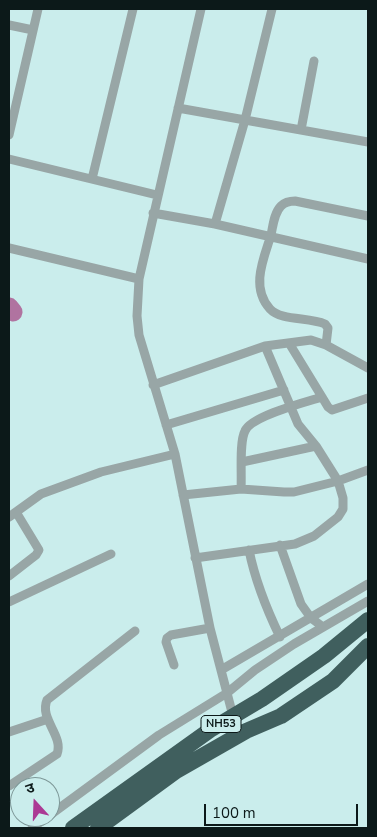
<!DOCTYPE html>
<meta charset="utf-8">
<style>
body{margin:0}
#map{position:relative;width:377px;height:837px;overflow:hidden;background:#caedec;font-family:"Nunito Sans","Noto Sans Devanagari",sans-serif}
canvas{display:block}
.frame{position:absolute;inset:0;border:10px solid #0c1919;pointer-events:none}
.north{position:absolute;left:10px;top:777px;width:50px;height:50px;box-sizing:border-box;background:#caedec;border:1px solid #7e9898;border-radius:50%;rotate:340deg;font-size:14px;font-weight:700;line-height:20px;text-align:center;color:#0c1919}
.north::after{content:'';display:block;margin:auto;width:18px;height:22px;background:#ab3994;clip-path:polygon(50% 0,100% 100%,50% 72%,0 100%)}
.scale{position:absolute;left:204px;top:804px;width:154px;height:22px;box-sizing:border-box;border:2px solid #0c1919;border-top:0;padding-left:6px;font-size:15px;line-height:18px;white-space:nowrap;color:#0c1919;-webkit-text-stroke:4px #caedec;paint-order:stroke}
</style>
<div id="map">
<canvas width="377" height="837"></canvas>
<div class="frame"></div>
<div class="north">उ</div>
<div class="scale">100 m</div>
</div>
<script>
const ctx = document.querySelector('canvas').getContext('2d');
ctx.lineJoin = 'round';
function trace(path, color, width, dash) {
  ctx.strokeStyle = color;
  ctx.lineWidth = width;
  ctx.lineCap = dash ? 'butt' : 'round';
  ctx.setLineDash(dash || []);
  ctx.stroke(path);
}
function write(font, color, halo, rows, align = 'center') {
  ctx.font = font + ' "Nunito Sans",sans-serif';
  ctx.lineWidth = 5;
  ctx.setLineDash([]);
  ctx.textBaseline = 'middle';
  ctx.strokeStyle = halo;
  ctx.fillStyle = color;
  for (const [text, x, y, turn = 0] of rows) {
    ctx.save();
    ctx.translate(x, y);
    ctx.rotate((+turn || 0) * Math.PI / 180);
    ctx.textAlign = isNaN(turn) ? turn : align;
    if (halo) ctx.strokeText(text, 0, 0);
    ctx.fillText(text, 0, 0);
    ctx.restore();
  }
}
trace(new Path2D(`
 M 9,307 L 13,312`), '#b073a0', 19);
trace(new Path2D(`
 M 201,9 L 139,279 L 137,316 L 139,335 L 175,454 L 210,628 L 233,716
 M 9,25 L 33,30
 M 178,108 L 368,142
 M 301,130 L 314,61
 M 9,135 L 38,9
 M 9,159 L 157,195
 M 92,179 L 133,9
 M 153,213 L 215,224 L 368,259
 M 215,224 L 245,120 L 272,9
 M 9,248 L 139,279
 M 289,343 L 322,397
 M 326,345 L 328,328 L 325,324 C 309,317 281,321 270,309 C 250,287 264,258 271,235 C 273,226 274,213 281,206 C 285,202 289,201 295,201 L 368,216
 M 153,385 L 265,346 L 311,340 L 326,345 L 368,368
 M 166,425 L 284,390
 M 242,462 L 316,446
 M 241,489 C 242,475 239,442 245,431 C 251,416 306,402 322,397 L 328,407 L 332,410 L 368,398
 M 183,495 L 241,489 L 284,492 L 294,492 L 338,481 L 368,470
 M 9,517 L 41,494 L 101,472 L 175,454
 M 280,545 L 301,604 L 311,618 L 323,627
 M 249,550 C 255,580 266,608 280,637
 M 195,558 L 295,544 L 314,536 L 338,517 L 343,509 L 343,498 L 338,481 L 316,446 L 298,424 L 265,346
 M 9,576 L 36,555 L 39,550 L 16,512
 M 9,602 L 111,554
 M 174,665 L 166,642 L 167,638 L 171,635 L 210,628
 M 221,670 L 368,584
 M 9,732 L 48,719
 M 9,786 L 57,754 C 64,736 39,719 47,700 L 135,631
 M 50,815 L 159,735 L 227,693 L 255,670 L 294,644 L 368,601
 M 32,828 L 47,817`), '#98a6a6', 9);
trace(new Path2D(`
 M 73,828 L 210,730 L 262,699 L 324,656 L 368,620
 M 98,828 L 176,771 L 246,731 L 281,716 L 333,681 L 368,646`), '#405f5e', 16);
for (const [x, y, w] of [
 [221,724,40]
]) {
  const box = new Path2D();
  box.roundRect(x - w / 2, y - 8.5, w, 17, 4);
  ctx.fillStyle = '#caedec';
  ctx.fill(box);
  trace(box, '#0c1919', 1);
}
write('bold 11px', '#0c1919', null, [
 ["NH53",221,724]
]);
</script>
